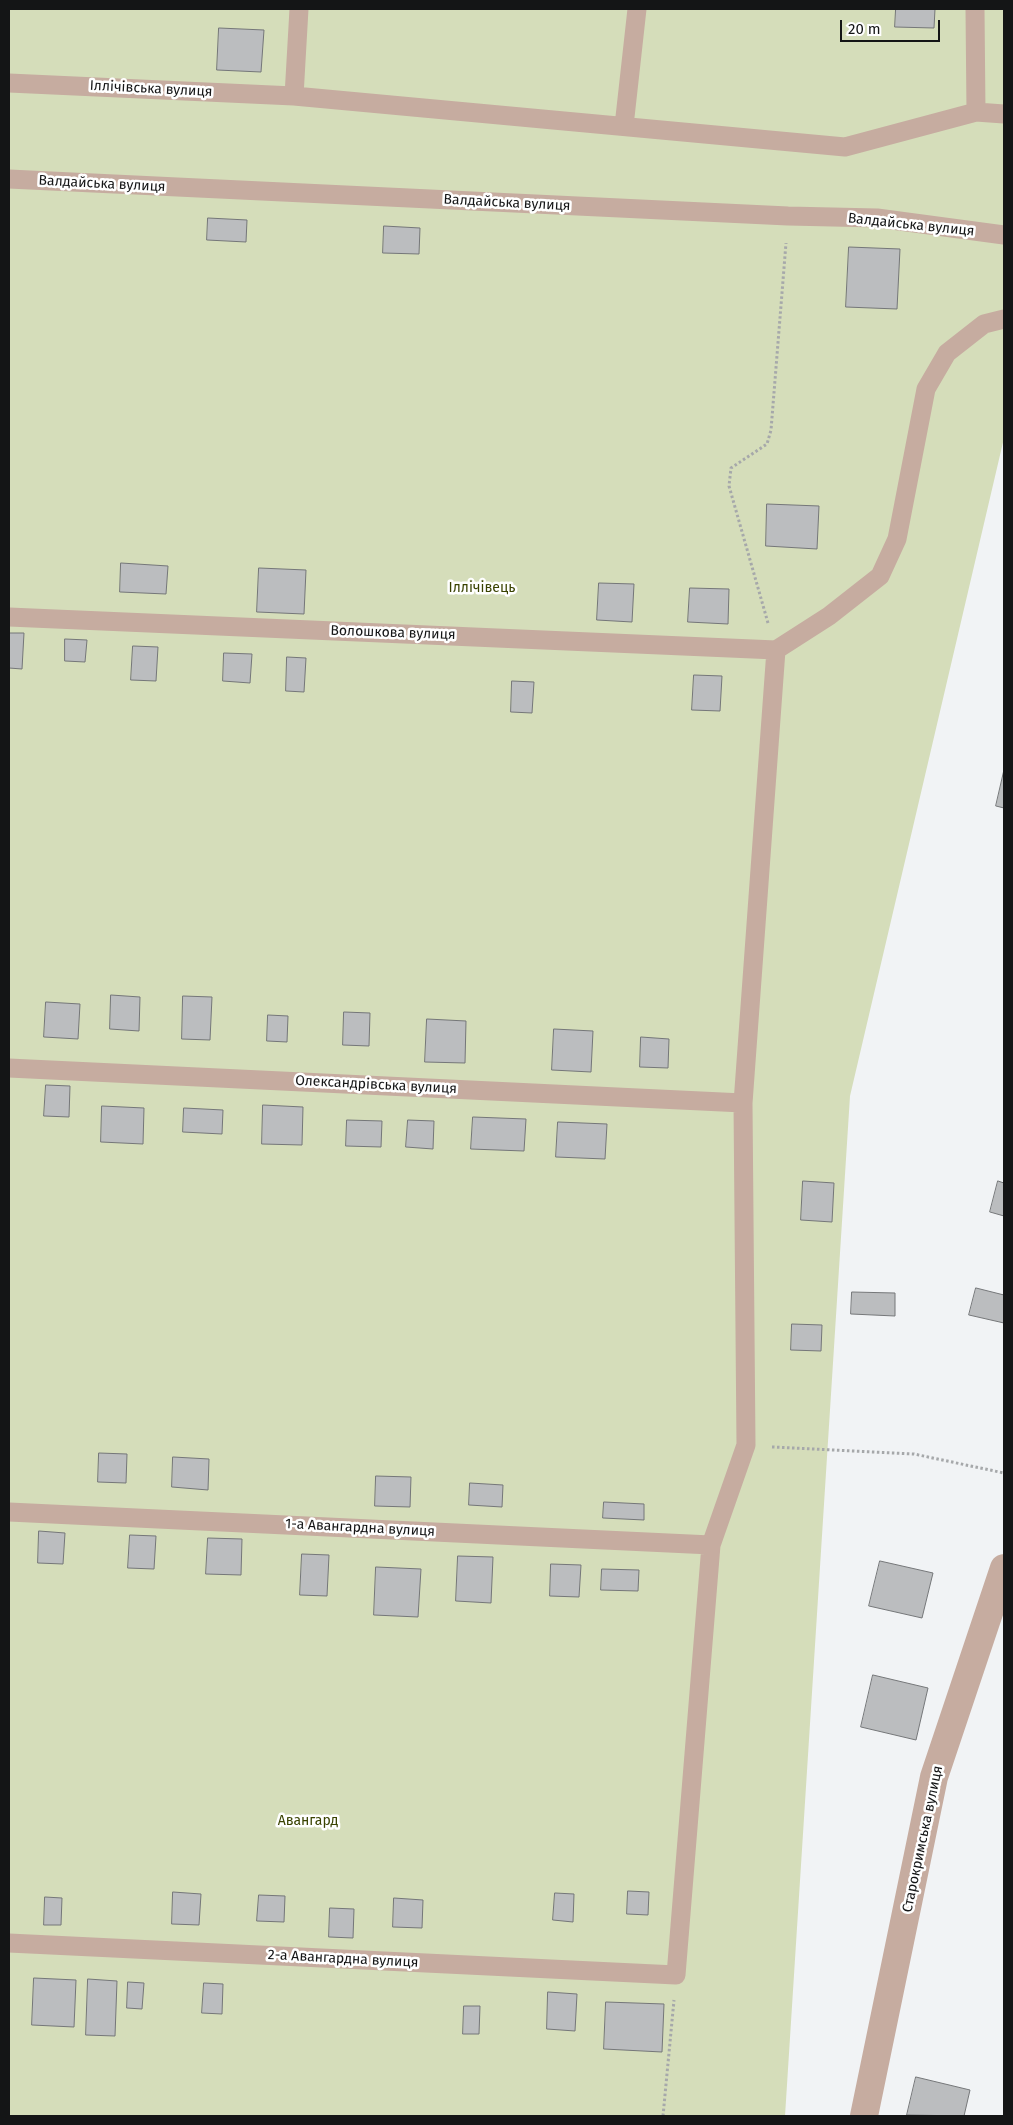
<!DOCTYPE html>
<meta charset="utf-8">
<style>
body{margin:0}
#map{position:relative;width:1013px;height:2125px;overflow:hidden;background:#f1f3f5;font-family:"Fira Sans",sans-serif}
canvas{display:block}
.frame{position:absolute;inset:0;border:10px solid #141516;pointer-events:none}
.scale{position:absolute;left:840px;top:20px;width:100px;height:22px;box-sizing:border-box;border:2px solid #141516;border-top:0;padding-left:6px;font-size:15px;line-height:18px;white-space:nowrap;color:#141516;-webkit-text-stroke:4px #fff;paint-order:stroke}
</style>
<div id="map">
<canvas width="1013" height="2125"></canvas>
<div class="frame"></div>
<div class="scale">20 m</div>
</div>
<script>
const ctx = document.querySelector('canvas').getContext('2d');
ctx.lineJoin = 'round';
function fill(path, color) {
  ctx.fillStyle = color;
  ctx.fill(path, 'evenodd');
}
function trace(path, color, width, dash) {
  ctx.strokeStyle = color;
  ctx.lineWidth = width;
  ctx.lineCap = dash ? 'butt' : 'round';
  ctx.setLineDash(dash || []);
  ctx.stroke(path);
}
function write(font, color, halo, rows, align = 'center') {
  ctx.font = font + ' "Fira Sans",sans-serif';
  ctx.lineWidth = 5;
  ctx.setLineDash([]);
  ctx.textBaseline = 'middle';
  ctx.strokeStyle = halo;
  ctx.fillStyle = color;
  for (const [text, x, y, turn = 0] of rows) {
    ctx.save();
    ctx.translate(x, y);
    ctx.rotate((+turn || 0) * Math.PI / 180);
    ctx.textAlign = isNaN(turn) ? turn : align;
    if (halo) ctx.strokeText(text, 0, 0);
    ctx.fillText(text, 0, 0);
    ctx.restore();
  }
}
fill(new Path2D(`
 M 9,9 L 1004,9 L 1004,438 L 850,1096 L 785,2116 L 9,2116 Z`), '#d5ddba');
const building = new Path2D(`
 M 896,9 L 935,9 L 934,28 L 895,27 Z
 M 219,28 L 264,30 L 261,72 L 217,70 Z
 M 208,218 L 247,220 L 246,242 L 207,240 Z
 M 384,226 L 420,228 L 419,254 L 383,253 Z
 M 849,247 L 900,249 L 897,309 L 846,307 Z
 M 767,504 L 819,506 L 817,549 L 766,546 Z
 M 121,563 L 168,566 L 166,594 L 120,592 Z
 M 259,568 L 306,570 L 304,614 L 257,612 Z
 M 599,583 L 634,584 L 632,622 L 597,620 Z
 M 690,588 L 729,589 L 728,624 L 688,622 Z
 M 9,633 L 24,633 L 22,669 L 9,668 Z
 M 65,639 L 87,640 L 85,662 L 65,661 Z
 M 133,646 L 158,647 L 156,681 L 131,680 Z
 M 224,653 L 252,654 L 250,683 L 223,681 Z
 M 287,657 L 306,658 L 304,692 L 286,691 Z
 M 694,675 L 722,676 L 720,711 L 692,710 Z
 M 512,681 L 534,682 L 532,713 L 511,712 Z
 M 1004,770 L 1004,808 L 996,806 Z
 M 111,995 L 140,997 L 139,1031 L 110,1029 Z
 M 183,996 L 212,997 L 210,1040 L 182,1039 Z
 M 46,1002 L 80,1004 L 78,1039 L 44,1037 Z
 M 344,1012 L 370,1013 L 369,1046 L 343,1045 Z
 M 268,1015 L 288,1016 L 287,1042 L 267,1041 Z
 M 427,1019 L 466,1021 L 465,1063 L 425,1062 Z
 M 554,1029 L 593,1031 L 591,1072 L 552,1070 Z
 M 641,1037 L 669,1039 L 668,1068 L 640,1067 Z
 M 46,1085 L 70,1086 L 69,1117 L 44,1116 Z
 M 263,1105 L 303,1107 L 302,1145 L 262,1144 Z
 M 102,1106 L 144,1108 L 143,1144 L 101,1142 Z
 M 184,1108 L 223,1110 L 222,1134 L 183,1132 Z
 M 473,1117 L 526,1119 L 524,1151 L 471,1149 Z
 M 347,1120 L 382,1121 L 381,1147 L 346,1146 Z
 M 408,1120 L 434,1121 L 433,1149 L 406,1147 Z
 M 558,1122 L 607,1124 L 605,1159 L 556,1157 Z
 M 803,1181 L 834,1183 L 832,1222 L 801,1220 Z
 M 998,1181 L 1004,1183 L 1004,1216 L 990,1212 Z
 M 976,1288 L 1004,1295 L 1004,1323 L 969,1315 Z
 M 852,1292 L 895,1293 L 895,1316 L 851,1314 Z
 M 792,1324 L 822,1325 L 821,1351 L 791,1350 Z
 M 99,1453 L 127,1454 L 126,1483 L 98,1482 Z
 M 173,1457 L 209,1459 L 208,1490 L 172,1487 Z
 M 376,1476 L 411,1477 L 410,1507 L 375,1506 Z
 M 470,1483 L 503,1485 L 502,1507 L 469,1505 Z
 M 604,1502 L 644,1504 L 644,1520 L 603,1518 Z
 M 39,1531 L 65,1533 L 63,1564 L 38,1563 Z
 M 130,1535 L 156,1536 L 154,1569 L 128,1568 Z
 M 208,1538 L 242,1539 L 241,1575 L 206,1574 Z
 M 302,1554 L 329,1555 L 327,1596 L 300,1595 Z
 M 458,1556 L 493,1557 L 491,1603 L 456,1601 Z
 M 880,1561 L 933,1573 L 922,1618 L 869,1606 Z
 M 551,1564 L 581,1565 L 579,1597 L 550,1596 Z
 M 376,1567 L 421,1569 L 418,1617 L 374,1615 Z
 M 602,1569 L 639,1570 L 638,1591 L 601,1590 Z
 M 873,1675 L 928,1688 L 916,1740 L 861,1727 Z
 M 628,1891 L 649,1892 L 648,1915 L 627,1914 Z
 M 173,1892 L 201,1894 L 199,1925 L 172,1924 Z
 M 555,1893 L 574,1894 L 573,1922 L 553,1920 Z
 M 259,1895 L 285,1896 L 284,1922 L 257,1921 Z
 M 45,1897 L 62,1898 L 61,1925 L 44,1925 Z
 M 394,1898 L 423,1900 L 422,1928 L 393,1927 Z
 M 330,1908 L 354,1909 L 353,1938 L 329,1937 Z
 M 34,1978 L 76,1980 L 74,2027 L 32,2025 Z
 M 88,1979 L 117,1981 L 115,2036 L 86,2035 Z
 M 128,1982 L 144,1983 L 142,2009 L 127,2008 Z
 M 204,1983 L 223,1984 L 222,2014 L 202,2013 Z
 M 548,1992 L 577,1994 L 575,2031 L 547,2029 Z
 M 606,2002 L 664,2004 L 662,2052 L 604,2049 Z
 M 464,2006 L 480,2006 L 479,2034 L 463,2034 Z
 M 916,2077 L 970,2090 L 964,2116 L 907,2115 Z`);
fill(building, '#bbbdbf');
trace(building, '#757779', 1);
trace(new Path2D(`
 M 768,623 L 729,486 L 731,468 L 767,444 L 771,430 L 786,243
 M 772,1447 L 914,1454 L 1004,1473
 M 663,2116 L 674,2000`), '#a6a8aa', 3, [2.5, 2.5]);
trace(new Path2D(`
 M 975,9 L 976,112
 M 9,83 L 294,96 L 845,147 L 976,112 L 1004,114
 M 294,96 L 299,9
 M 624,126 L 637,9
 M 9,179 L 788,216 L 877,218 L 1004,235
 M 9,617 L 776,650
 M 776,650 L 829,616 L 880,576 L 897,539 L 926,389 L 947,353 L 984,324 L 1004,319
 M 9,1068 L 743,1103
 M 9,1512 L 711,1545
 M 9,1943 L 676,1975 L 711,1545 L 746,1445 L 743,1103 L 776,650`), '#c6aca0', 19);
trace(new Path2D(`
 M 864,2116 L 934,1777 L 1004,1568`), '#c6aca0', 28);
write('14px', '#141516', '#fff', [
 ["Іллічівська вулиця",151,89,3],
 ["Валдайська вулиця",102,184,3],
 ["Валдайська вулиця",507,203,3],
 ["Валдайська вулиця",911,225,6],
 ["Волошкова вулиця",393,633,2],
 ["Олександрівська вулиця",376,1085,3],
 ["1-а Авангардна вулиця",360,1528,3],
 ["Старокримська вулиця",923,1839,-78],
 ["2-а Авангардна вулиця",343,1959,3]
]);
write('14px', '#394200', '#fff', [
 ["Іллічівець",482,588],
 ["Авангард",308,1821]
]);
</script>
